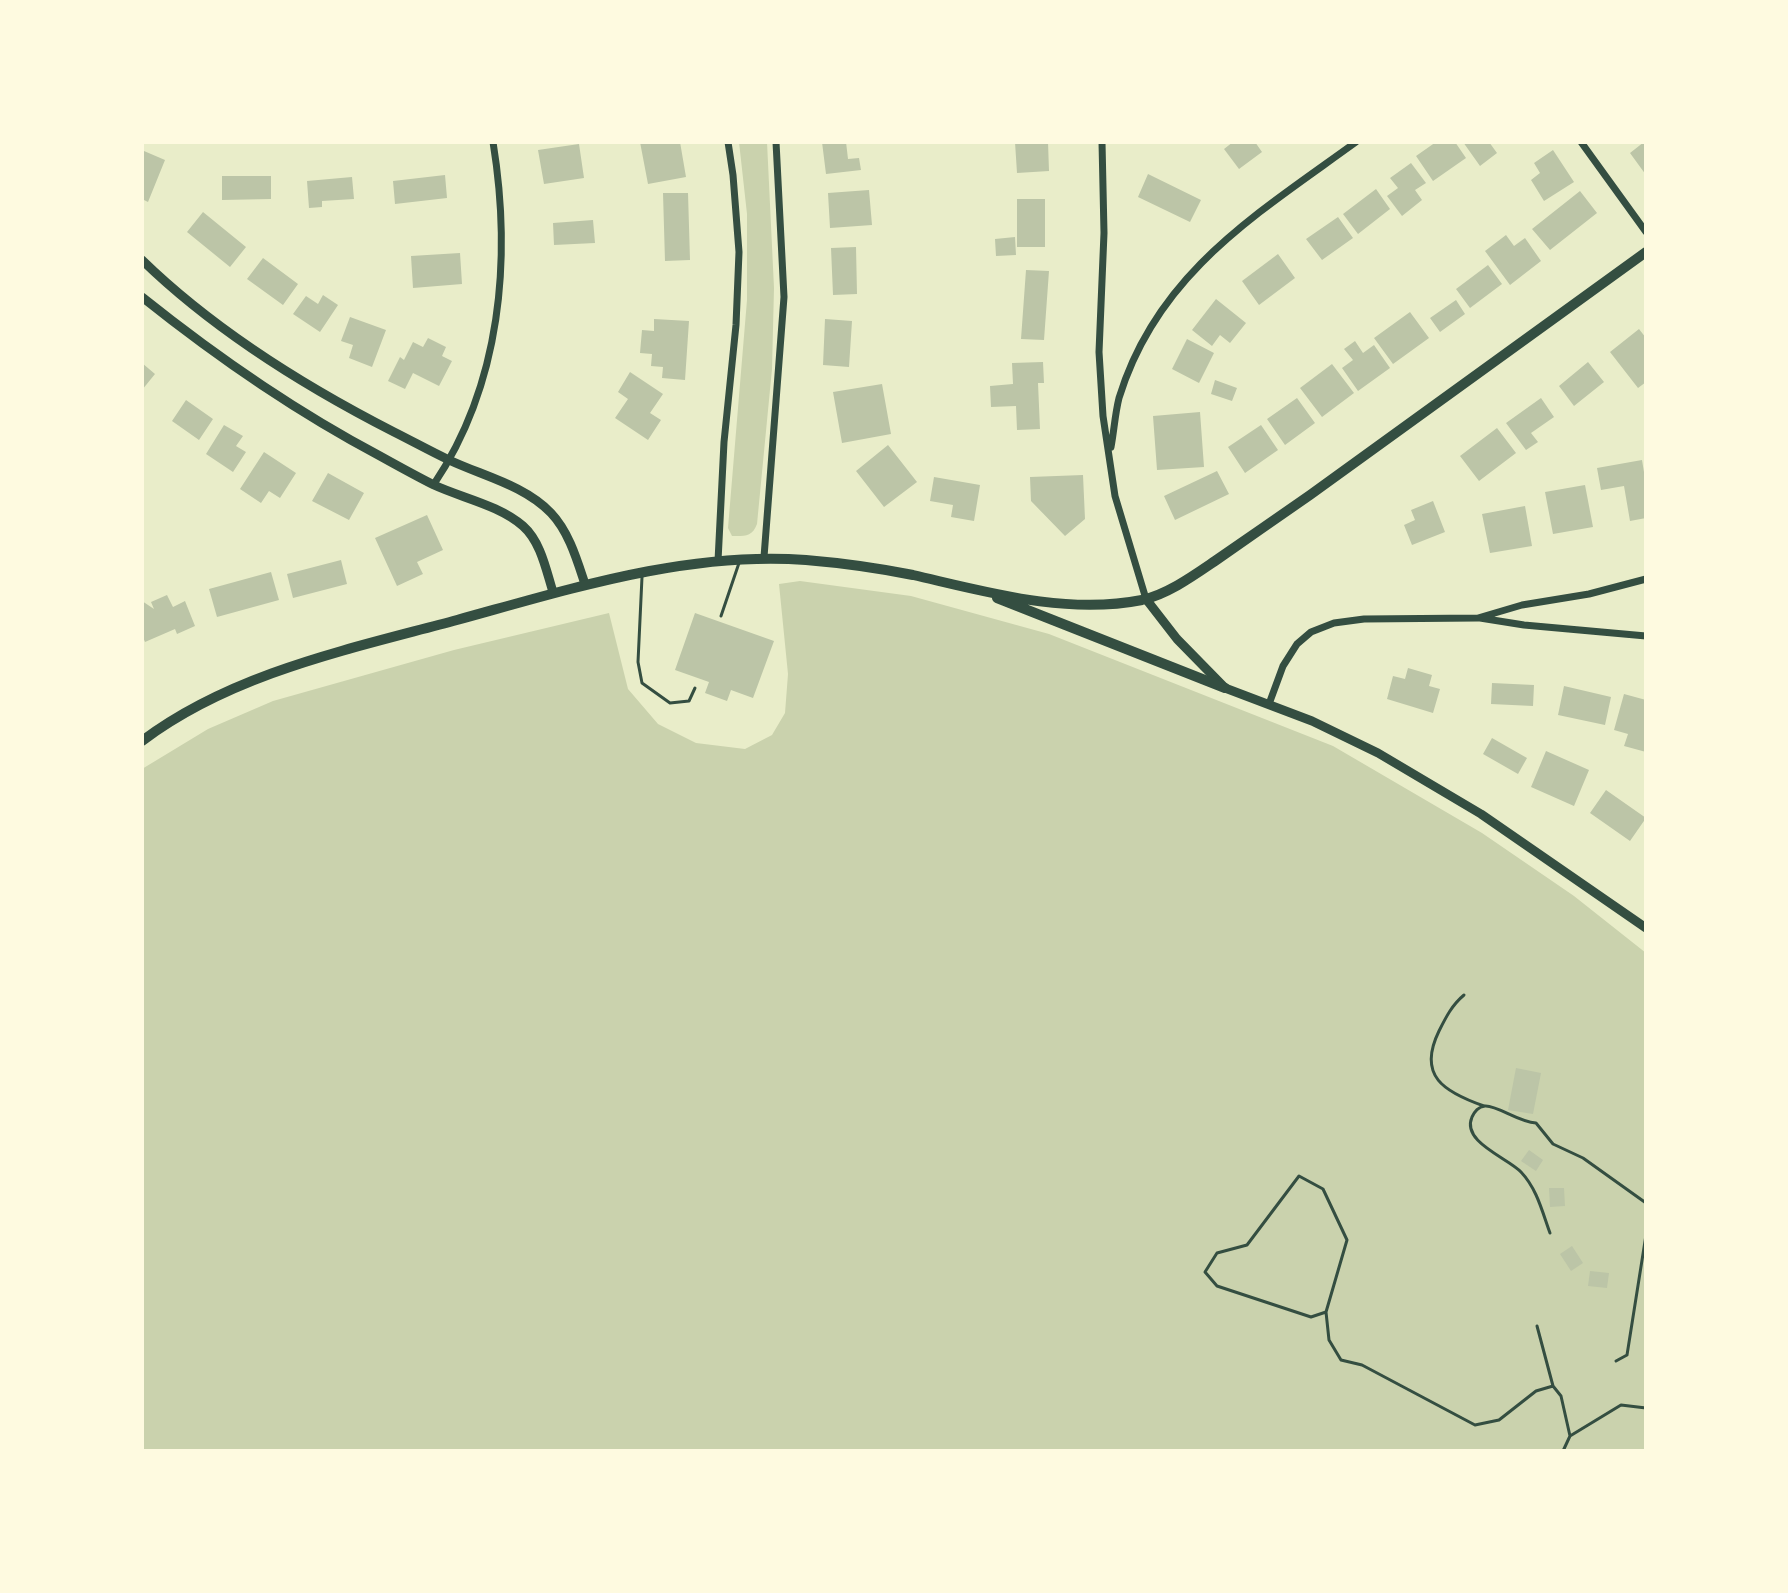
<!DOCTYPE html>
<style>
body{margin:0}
#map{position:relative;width:1788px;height:1593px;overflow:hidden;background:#e9edc9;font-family:"Roboto Condensed",sans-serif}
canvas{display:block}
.frame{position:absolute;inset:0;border:144px solid #fefae0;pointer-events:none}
</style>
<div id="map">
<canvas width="1788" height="1593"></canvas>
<div class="frame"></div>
</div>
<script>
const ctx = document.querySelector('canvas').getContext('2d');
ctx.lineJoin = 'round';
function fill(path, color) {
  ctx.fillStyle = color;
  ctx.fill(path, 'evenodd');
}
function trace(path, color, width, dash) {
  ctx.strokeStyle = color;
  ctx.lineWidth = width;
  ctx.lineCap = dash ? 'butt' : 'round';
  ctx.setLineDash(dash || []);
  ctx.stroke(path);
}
fill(new Path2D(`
 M 739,142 L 767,142 L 774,288 L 772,369 L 757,524 C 752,537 745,536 732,536 L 728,528 L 747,300 L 747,214 Z
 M 800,581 L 911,596 L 1049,634 L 1333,746 L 1482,833 L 1574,896 L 1646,953 L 1646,1451 L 142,1451 L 142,769 L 208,729 L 273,701 L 454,650 L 609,613 L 628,689 L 658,724 L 696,743 L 745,749 L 772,735 L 785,713 L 788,674 L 779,584 Z`), '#cad2ad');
fill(new Path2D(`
 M 640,142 L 680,142 L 686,177 L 648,184 Z
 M 822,142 L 846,142 L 848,159 L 859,158 L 861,170 L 826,174 Z
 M 1015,142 L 1048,142 L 1049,171 L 1017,173 Z
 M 1233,142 L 1255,142 L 1262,152 L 1239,169 L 1224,149 Z
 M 1436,142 L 1455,142 L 1466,158 L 1433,181 L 1416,156 Z
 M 1463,142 L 1489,142 L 1497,153 L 1480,166 Z
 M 1644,142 L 1646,142 L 1646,175 L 1630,153 Z
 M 579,144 L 584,178 L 544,184 L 538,150 Z
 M 1553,150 L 1574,182 L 1544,201 L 1531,180 L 1540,173 L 1534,163 Z
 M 144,151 L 165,160 L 148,202 L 142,199 Z
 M 1411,163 L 1426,183 L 1415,190 L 1422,200 L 1402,216 L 1387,196 L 1398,188 L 1390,178 Z
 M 1148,174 L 1201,200 L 1190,222 L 1138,197 Z
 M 445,175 L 447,198 L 395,204 L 393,181 Z
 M 222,176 L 271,176 L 271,199 L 222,200 Z
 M 352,177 L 354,199 L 322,201 L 322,207 L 309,208 L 307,181 Z
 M 1376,189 L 1390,209 L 1358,234 L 1343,214 Z
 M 869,190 L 872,225 L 830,228 L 828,193 Z
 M 1580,191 L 1597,213 L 1550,250 L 1532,229 Z
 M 663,193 L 688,193 L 690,260 L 665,261 Z
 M 1017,199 L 1045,199 L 1045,247 L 1017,247 Z
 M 203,212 L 246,247 L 230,267 L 187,232 Z
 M 1338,217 L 1353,238 L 1322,260 L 1306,239 Z
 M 593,220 L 595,243 L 554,245 L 553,223 Z
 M 1506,235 L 1514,246 L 1525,238 L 1541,261 L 1510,285 L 1485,251 Z
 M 1015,237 L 1016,255 L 996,256 L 995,239 Z
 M 856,247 L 857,294 L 833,295 L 831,248 Z
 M 460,253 L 462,284 L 413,288 L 411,256 Z
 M 1278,254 L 1295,278 L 1259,305 L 1242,281 Z
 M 263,258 L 298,284 L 283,305 L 247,279 Z
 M 1488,265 L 1502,284 L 1470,308 L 1456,289 Z
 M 1026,270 L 1049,271 L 1044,340 L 1021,339 Z
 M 323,295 L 338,305 L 320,332 L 293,314 L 306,296 L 318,304 Z
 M 1216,299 L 1246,323 L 1230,343 L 1220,335 L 1212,346 L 1192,330 Z
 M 1456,300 L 1465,314 L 1440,332 L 1430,318 Z
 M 1410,312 L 1429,338 L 1393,364 L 1374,338 Z
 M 350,317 L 386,330 L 372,367 L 349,358 L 353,345 L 341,341 Z
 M 654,319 L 689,321 L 685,380 L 662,378 L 663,367 L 651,366 L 652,354 L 640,353 L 642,330 L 654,331 Z
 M 825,319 L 852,321 L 849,367 L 823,365 Z
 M 1639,329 L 1646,338 L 1646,382 L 1638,388 L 1610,352 Z
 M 428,338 L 446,347 L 442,356 L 452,361 L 439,386 L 413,373 L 405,389 L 388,381 L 400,357 L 404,360 L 413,342 L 423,347 Z
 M 1187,339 L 1214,353 L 1199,383 L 1172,369 Z
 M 1355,341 L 1363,353 L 1374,345 L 1390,368 L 1358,391 L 1342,368 L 1353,360 L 1344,349 Z
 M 1043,362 L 1044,383 L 1038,383 L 1040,429 L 1017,430 L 1016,406 L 991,407 L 990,386 L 1013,384 L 1012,363 Z
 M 1588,362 L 1604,382 L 1574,406 L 1559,386 Z
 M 142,363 L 155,374 L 142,390 Z
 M 1332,364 L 1354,393 L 1322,417 L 1300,388 Z
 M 630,372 L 663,394 L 650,413 L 661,420 L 648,440 L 615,418 L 628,399 L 618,392 Z
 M 1215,380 L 1237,388 L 1232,401 L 1211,394 Z
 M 882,384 L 891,434 L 842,443 L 833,392 Z
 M 1297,398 L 1315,423 L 1285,445 L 1267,419 Z
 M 1541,398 L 1554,417 L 1531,433 L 1538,442 L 1526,450 L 1506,423 Z
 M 186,400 L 213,419 L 199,440 L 172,421 Z
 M 1200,412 L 1204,467 L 1157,470 L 1153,416 Z
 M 224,425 L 243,436 L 236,446 L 246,452 L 233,472 L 206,454 Z
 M 1261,425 L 1278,450 L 1245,473 L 1228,447 Z
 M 1497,428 L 1516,453 L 1479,481 L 1460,456 Z
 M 888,445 L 917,482 L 884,507 L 856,471 Z
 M 264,452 L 296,473 L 280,498 L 269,491 L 261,503 L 240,489 Z
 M 1642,460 L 1646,484 L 1646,518 L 1630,521 L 1624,486 L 1601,490 L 1597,468 Z
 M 1217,471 L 1229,494 L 1175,520 L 1164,496 Z
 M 328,473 L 364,493 L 349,520 L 312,501 Z
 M 1083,475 L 1085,519 L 1065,536 L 1031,501 L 1030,477 Z
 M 934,477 L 980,485 L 974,521 L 951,517 L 953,505 L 930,501 Z
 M 1585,485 L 1593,527 L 1553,534 L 1545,492 Z
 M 1433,501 L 1445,532 L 1412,545 L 1404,525 L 1415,520 L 1411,510 Z
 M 1525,506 L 1532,546 L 1490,553 L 1482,514 Z
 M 427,515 L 443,550 L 417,562 L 423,574 L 397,586 L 375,538 Z
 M 341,560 L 347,584 L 293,598 L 287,574 Z
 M 271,572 L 279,600 L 217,617 L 209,589 Z
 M 167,595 L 173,607 L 185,601 L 195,626 L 177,634 L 175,629 L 145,642 L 142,635 L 142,601 L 154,609 L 151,602 Z
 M 695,613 L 774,641 L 753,698 L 731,690 L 727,701 L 705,693 L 709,682 L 675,670 Z
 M 1408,668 L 1432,675 L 1429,686 L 1440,689 L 1433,713 L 1387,699 L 1393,676 L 1405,679 Z
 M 1492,683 L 1534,685 L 1533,706 L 1491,704 Z
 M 1564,686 L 1611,697 L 1605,725 L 1558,715 Z
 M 1624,694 L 1646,700 L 1646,752 L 1624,746 L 1628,734 L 1614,730 Z
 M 1492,738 L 1527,758 L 1518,774 L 1483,754 Z
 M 1546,751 L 1589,770 L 1574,806 L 1531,787 Z
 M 1606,790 L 1646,818 L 1630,841 L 1590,813 Z
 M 1516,1068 L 1541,1073 L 1533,1114 L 1508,1110 Z
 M 1529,1150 L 1543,1160 L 1536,1171 L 1521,1161 Z
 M 1549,1188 L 1564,1188 L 1565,1206 L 1550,1207 Z
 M 1572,1246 L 1583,1263 L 1571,1271 L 1560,1254 Z
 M 1590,1271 L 1609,1273 L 1607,1288 L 1588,1286 Z`), '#bcc5a7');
trace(new Path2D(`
 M 1464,995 C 1452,1005 1446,1017 1439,1031 C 1417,1076 1444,1092 1484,1106
 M 1550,1233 C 1542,1211 1537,1189 1521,1172 C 1508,1158 1461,1142 1472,1117 C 1475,1111 1478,1107 1485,1106 C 1497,1105 1518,1122 1536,1123 L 1553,1144 L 1583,1158 L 1646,1203
 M 1326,1312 L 1347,1240 L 1323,1189 L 1299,1176 L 1247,1245 L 1217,1253 L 1205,1272 L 1217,1286 L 1311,1317 L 1326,1312 L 1329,1340 L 1341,1360 L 1362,1365 L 1475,1425 L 1499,1420 L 1536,1391 L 1553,1386 L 1561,1396 L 1570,1436
 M 1537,1326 L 1553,1386
 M 1616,1361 L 1627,1355 L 1646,1235
 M 1563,1451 L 1570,1436 L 1621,1405 L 1646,1408`), '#344e41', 3);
trace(new Path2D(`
 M 642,577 L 638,662 L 642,683 L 670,703 L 689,701 L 695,688
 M 721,616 L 739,563`), '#344e41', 3);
trace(new Path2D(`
 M 1102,142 L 1104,233 L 1099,352 L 1103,416 L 1115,496 L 1146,599
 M 1581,142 L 1646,232
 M 1111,447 C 1114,431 1115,414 1119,398 C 1157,273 1257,214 1356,142
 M 434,484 C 501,384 512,259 493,142
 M 764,557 L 784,297 L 776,142
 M 718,561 L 724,442 L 736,325 L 739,252 L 733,175 L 728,142
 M 1480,618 L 1524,625 L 1646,636
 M 1269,704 L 1283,666 L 1297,644 L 1311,632 L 1334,623 L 1364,619 L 1478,618 L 1522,605 L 1589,594 L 1646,579`), '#344e41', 7);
trace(new Path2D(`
 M 142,260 C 215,331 304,386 394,432 C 412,441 430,451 449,460 C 483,476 524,485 551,513 C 569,532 577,560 585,584
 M 142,297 C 217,357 295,411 380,456 C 398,466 416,476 434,485 C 462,498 499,505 523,526 C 541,542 546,570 553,592
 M 1146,599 L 1177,639 L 1225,688 L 1312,721 L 1378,753 L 1481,814 L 1646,928`), '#344e41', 9);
trace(new Path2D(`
 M 997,598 L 1225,688
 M 142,741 C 232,673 350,649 457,620 C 570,589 688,551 806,560 C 842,563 878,568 913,575 C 987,592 1066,615 1142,600 C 1168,594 1193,576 1215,561 C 1247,539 1278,517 1310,495 C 1422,414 1534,333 1646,252`), '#344e41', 10);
</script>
